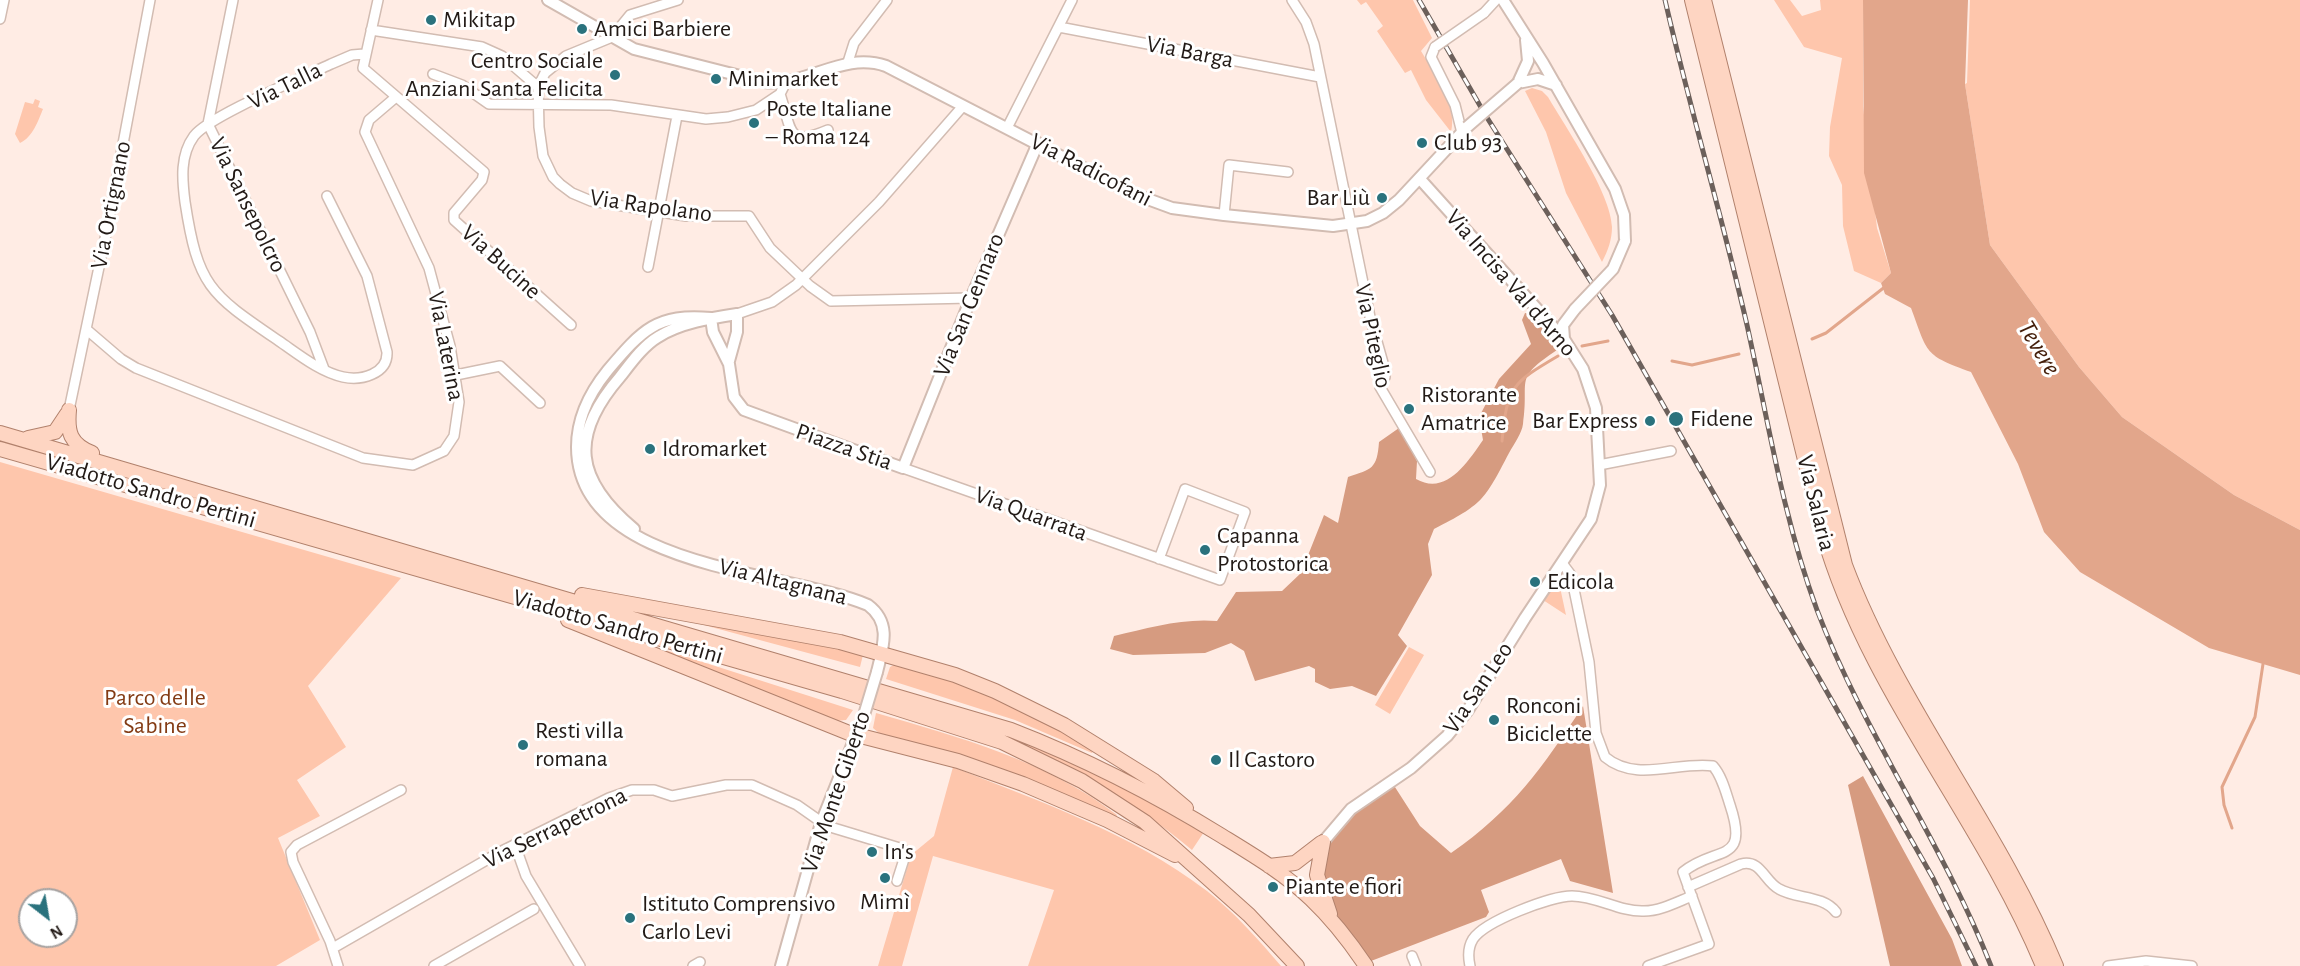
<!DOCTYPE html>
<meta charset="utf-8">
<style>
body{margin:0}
#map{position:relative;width:2300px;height:966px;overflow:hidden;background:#ffece4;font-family:"Alegreya Sans",sans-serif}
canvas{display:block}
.north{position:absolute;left:18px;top:888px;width:60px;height:60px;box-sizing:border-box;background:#fff;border:2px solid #a7a3a2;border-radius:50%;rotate:149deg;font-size:16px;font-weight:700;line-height:24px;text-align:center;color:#221a16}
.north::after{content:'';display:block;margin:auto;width:21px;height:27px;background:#2a727d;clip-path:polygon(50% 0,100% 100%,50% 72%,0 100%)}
</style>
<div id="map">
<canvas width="2300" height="966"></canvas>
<div class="north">N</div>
</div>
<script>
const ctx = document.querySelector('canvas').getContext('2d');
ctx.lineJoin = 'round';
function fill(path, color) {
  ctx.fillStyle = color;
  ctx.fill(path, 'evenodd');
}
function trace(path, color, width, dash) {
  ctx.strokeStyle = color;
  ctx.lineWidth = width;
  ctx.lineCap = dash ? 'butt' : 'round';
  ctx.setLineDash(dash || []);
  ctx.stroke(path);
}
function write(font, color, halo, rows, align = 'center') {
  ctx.font = font + ' "Alegreya Sans",sans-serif';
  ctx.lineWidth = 6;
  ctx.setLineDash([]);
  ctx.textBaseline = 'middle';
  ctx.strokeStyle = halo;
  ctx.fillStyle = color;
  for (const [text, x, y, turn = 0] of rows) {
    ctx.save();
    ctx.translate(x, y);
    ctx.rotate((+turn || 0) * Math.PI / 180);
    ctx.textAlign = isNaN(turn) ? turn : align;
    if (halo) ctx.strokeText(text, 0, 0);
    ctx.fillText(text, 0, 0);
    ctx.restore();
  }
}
fill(new Path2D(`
 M 1357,0 L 1413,0 L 1432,38 L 1421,51 C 1435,74 1458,105 1451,132 L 1426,100 L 1411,70 L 1405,73 L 1377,31 L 1383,26 L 1366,2 L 1361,5 Z
 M 1774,0 L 1790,0 L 1802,16 L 1821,10 L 1820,0 L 1863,0 L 1863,106 L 1877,228 L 1891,273 L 1881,283 L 1854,271 L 1843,226 L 1842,185 L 1829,156 L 1830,127 L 1842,58 L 1804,47 Z
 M 1970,0 L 2300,0 L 2300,530 L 2234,495 L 2122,417 L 2079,367 L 1990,245 L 1965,84 L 1967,83 Z
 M 1532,88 L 1542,91 L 1548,97 C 1566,128 1611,193 1612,227 C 1612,239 1608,251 1602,262 L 1566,193 L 1546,132 L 1525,91 Z
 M 35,99 L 40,101 L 38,107 L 43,109 C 38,121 33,137 20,143 L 15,134 L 25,102 L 33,104 Z
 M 0,462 L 401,578 L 308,686 L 346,747 L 297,780 L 320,816 L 278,838 L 320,940 L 276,966 L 0,966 ZM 30,900 L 66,900 L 66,936 L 30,936 Z
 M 1558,578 L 1566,615 L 1543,600 Z
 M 674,617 L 864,651 L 860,667 Z
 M 1409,647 L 1424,655 L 1390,714 L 1375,705 Z
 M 665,650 L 853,710 L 846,720 L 836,721 L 664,652 Z
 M 897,663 L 966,683 L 1007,701 L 1094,749 L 1092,753 L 1015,720 L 886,679 L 890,667 Z
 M 876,713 C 959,737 1047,761 1117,815 L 1115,819 L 880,734 L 873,728 Z
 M 985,728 C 1062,754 1133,791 1204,832 L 1192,850 C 1131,798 1058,760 985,728 Z
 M 953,767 C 1041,802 1131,833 1207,891 C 1234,912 1259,940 1281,966 L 1028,966 L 1054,890 L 933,856 L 902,966 L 878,966 L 911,855 L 934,836 Z`), '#fec6ac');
fill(new Path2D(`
 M 1525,313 L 1539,315 L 1557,350 C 1512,380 1530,378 1523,424 C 1522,433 1514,444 1509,453 C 1484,501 1483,504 1434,529 L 1428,544 L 1432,575 L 1398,635 L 1407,646 L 1376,696 L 1352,686 L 1330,689 L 1315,682 L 1315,669 L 1309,666 L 1255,681 L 1244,651 L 1231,643 L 1205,653 L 1133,655 L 1110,649 L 1114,636 C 1148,628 1182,618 1217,621 L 1236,592 L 1282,591 L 1301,573 L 1324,515 L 1338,523 L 1348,477 C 1372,469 1377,469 1379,442 L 1399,428 L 1417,461 L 1416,479 C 1446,496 1467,463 1483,440 L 1479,417 L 1499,379 L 1531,344 L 1522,320 Z
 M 1583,706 L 1613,893 L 1570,881 L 1561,859 L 1481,890 L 1489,912 L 1486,917 L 1371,961 C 1332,913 1296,867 1352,814 C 1364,803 1380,794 1393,784 L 1420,826 L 1451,853 C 1513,810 1542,768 1583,706 Z
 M 1863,776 L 1952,939 L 1962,966 L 1890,966 L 1848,785 Z`), '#d69b80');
fill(new Path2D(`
 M 1863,0 L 1968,0 L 1965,84 L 1990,245 L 2079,367 L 2122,417 L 2234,495 L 2300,530 L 2300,675 L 2209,648 L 2080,572 L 2044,532 L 2018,464 L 1971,372 C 1924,355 1928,354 1911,308 L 1885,294 L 1881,283 L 1891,273 L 1864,173 Z`), '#e2a68b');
trace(new Path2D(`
 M 1812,339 L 1826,333 L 1886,286
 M 1582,346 L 1608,341
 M 1672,361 L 1692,365 L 1739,354
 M 1502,441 C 1507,387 1512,383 1558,356
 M 2232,828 L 2224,805 L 2222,787 L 2255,717 L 2263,664`), '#e2a68b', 3);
const minor = new Path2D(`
 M 233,0 L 208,124 L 310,332 L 324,369
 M 378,0 L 363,68 L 484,172 L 482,180 L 454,213 L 454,220 L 571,325
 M 678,0 L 630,15 L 612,37 L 566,56 L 545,73 L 538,87 L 539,127 L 543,156 L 553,177 L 560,184 L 572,193 L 591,201 L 686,216 L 749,216 L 770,248 L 810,286 L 831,301 L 971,298
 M 1292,0 L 1306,22 L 1314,44 L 1370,317 L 1385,370 L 1385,377 L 1380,387 L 1430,472
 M 1484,13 L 1496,0
 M 0,19 L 4,0
 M 1059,27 L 1320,77
 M 371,30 L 482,47 L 502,56 L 538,87
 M 1435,47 L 1431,57 L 1455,105 L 1462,133
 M 848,62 L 854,43 L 887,0
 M 433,74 L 462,85 L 489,104 L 611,105 L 706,119 L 728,117 L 756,110 L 780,94 L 786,82
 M 780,94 C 792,130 786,148 828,130
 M 1007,128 L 1072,0
 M 327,196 L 367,276 L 387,352 C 388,374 361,381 343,377 C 320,372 298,354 279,341 C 210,294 198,287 185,202 C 182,179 180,155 194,136 C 209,116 304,77 331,64 L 352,55 L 364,54
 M 1224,215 L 1229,165 L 1288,172
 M 648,267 L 677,116
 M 737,314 L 772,302 L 796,285 L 879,202 L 963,106
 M 86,329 L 121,359 L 136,368 L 363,458 L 413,465 L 444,451 L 454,436 L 459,402 L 450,346 L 429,268 L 365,132 L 369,120 L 396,97
 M 456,375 L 500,366 L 540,403
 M 69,410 L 107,229 L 150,0
 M 1599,465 L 1671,451
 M 903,468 L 1220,580 L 1245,512 L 1185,489 L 1159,559
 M 1562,563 L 1571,575 L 1589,662 L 1596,733 L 1605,757 C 1636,783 1678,761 1713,766 C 1722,776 1726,793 1730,805 C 1750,865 1716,845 1683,872 L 1709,944 L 1648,966
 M 515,845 L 526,876 L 580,966
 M 1688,887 L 1741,864 C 1761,859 1764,881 1779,889 C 1796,899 1823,895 1836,912
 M 333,948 L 502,851 L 609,798 L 632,790 L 654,790 L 672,796 L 726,785 L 752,785 L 797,805 L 827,826 L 903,849 L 905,856 L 897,881
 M 1412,956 L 1416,966
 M 338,966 L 330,941 L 293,862 L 291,852 L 297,845 L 401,790
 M 434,966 L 534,909
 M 693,966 L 700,962
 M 1470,966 C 1468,957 1468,947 1473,939 C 1485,921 1551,896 1572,896 C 1597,896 1619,912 1644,911 C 1660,911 1677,902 1692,896
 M 2108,966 L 2146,961 L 2192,966`);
const tertiary = new Path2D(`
 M 548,0 L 634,49 L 764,82 C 807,87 842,51 886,66 L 1134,194 L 1172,208 L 1224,215 L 1333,226 L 1367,221 L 1383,213 L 1399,200 L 1467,127
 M 1503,0 L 1543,63 L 1615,189 L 1624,215 L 1625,241
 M 1518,83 L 1528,61 L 1526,40
 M 1518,83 L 1538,79 L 1556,85
 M 711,318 C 657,313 642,330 608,370 C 586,397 573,426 578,461 C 594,570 788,571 868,605 C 892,623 883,647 877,672
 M 711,318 L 713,332 L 729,364 L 734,397 L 744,410 L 903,468 L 971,298 L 1038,143
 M 1564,339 L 1563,325 L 1575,309
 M 634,529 C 575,480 569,436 620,377 C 631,363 643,346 658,337 C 680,323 711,318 737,314 L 737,332 L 729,361
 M 1323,842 L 1351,809 L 1411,768 L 1447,736 L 1468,710 L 1525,618 L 1591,519 L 1600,485 L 1596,408 L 1583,369 L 1564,339 L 1420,179
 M 781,966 L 821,823 L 864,715`);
const primary = new Path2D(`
 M 1692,0 L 1823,533 C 1868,691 1981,816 2043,966
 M 1704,0 L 1845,565 C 1898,706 1998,826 2056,966
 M 69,410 C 67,432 70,444 92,453
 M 0,433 L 1011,730 C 1086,759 1154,794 1222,836 C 1253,855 1285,874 1311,899 C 1332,919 1350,942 1366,966
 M 28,438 L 55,432 L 67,414
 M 0,449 L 842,691 L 1002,742 L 1082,781 L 1145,822 L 1249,915 L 1297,966
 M 582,595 L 840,642 L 955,675 L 995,691 L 1064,725 L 1154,781 L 1186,808
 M 568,620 L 849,733 L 958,761 L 1023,784 L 1107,820 L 1175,855
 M 1323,842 L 1317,875 L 1330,914
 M 1269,866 L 1295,863 L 1321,843`);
trace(minor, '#d2bcb2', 12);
trace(tertiary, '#d2bcb2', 14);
trace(primary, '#b1816c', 16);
trace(minor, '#fff', 9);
trace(tertiary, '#fff', 10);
trace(primary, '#fed5c2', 14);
const rail = new Path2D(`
 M 1419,0 L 1486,116 L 1612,315 L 1933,878 L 1976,966
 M 1665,0 C 1690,109 1722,216 1747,325 C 1768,420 1783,518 1817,610 C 1864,734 1943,843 1991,966`);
trace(rail, '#6c605b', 5);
trace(rail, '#fff', 3, [9]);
const minorBridge = new Path2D(`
 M 1435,47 L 1484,13`);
const tertiaryBridge = new Path2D(`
 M 1467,127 L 1518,83
 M 1575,309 L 1613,269 L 1625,241
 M 864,715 L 877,672`);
trace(minorBridge, '#d2bcb2', 12, []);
trace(tertiaryBridge, '#d2bcb2', 14, []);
trace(minorBridge, '#fff', 9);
trace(tertiaryBridge, '#fff', 10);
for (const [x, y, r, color] of [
 [431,20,6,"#2a727d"],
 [582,29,6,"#2a727d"],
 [615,75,6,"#2a727d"],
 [716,79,6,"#2a727d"],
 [754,123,6,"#2a727d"],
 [1422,143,6,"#2a727d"],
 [1382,198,6,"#2a727d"],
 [1409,409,6,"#2a727d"],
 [1676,419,8,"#2a727d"],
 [1650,421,6,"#2a727d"],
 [650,449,6,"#2a727d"],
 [1205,550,6,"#2a727d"],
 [1535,582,6,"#2a727d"],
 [1494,720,6,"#2a727d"],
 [523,745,6,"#2a727d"],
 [1216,760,6,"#2a727d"],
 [872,852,6,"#2a727d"],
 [885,878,6,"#2a727d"],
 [1273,887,6,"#2a727d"],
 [630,918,6,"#2a727d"]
]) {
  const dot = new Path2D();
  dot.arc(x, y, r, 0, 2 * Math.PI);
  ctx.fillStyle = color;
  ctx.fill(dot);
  trace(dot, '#fff', 2);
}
write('24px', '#221a16', '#fff', [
 ["Mikitap",443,20],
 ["Amici Barbiere",594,29],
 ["Centro Sociale",603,61,"right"],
 ["Anziani Santa Felicita",603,89,"right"],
 ["Minimarket",728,79],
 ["Poste Italiane",766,109],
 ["– Roma 124",766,137],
 ["Club 93",1434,143],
 ["Bar Liù",1370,198,"right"],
 ["Ristorante",1421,395],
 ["Amatrice",1421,423],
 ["Fidene",1690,419],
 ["Bar Express",1638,421,"right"],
 ["Idromarket",662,449],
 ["Capanna",1217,536],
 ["Protostorica",1217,564],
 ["Edicola",1547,582],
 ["Ronconi",1506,706],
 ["Biciclette",1506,734],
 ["Resti villa",535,731],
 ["romana",535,759],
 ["Il Castoro",1228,760],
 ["In's",884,852],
 ["Piante e fiori",1285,887],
 ["Mimì",885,902,"center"],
 ["Istituto Comprensivo",642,904],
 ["Carlo Levi",642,932]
], 'left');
write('24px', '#221a16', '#fff', [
 ["Via Barga",1190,52,11],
 ["Via Talla",285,86,-26],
 ["Via Radicofani",1091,170,27],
 ["Via Ortignano",111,205,-79],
 ["Via Sansepolcro",248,205,64],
 ["Via Rapolano",651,206,8],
 ["Via Bucine",501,262,42],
 ["Via Incisa Val d'Arno",1511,283,49],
 ["Via San Gennaro",969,305,-68],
 ["Via Piteglio",1373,336,78],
 ["Via Laterina",446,346,79],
 ["Piazza Stia",844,447,19],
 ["Viadotto Sandro Pertini",151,491,16],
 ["Via Salaria",1816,503,76],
 ["Via Quarrata",1031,514,20],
 ["Via Altagnana",783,582,14],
 ["Viadotto Sandro Pertini",618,627,16],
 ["Via San Leo",1478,688,-56],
 ["Via Monte Giberto",836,792,-71],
 ["Via Serrapetrona",555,828,-26]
]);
write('24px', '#833b14', '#fff', [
 ["Parco delle",155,698],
 ["Sabine",155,726]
]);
write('italic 26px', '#441e0a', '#fff', [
 ["Tevere",2039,348,59]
]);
</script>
